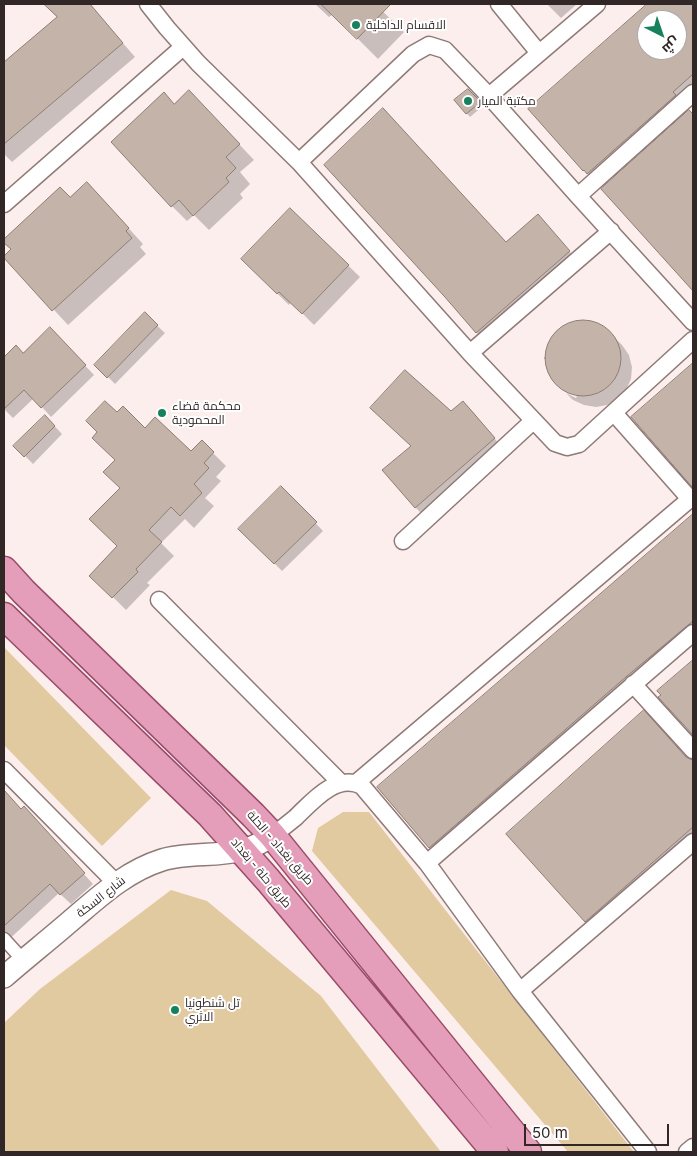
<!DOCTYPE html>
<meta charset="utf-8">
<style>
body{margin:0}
#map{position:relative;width:697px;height:1156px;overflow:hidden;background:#fceeec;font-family:Inter,Cairo,sans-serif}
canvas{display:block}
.frame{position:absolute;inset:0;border:5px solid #302726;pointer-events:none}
.north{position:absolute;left:637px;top:10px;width:50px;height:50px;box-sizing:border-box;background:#fff;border:1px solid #aca9a8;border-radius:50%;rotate:139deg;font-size:14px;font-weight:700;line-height:20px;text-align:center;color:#302726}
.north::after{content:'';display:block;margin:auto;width:18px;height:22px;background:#16815d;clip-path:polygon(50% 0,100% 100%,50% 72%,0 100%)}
.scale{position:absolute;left:524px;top:1124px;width:145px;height:22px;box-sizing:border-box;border:2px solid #302726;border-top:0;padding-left:6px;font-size:15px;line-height:18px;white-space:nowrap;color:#302726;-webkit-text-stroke:4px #fff;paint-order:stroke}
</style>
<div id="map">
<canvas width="697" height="1156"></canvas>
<div class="frame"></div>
<div class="north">ش</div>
<div class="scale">50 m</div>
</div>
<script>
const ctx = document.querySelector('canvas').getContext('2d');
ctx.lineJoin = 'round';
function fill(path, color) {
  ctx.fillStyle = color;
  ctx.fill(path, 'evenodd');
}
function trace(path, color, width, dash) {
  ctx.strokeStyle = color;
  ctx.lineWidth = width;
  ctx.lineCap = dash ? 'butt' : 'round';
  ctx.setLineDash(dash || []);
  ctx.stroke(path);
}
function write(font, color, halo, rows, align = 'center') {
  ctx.font = font + ' Inter,Cairo,sans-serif';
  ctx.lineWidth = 4;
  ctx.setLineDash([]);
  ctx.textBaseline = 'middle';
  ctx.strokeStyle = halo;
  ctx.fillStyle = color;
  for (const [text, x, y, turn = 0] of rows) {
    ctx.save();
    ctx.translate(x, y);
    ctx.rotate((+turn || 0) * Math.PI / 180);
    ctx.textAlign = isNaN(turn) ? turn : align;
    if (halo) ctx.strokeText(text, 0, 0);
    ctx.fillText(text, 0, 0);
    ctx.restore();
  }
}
fill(new Path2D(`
 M 4,647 L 151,798 L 102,846 L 4,745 Z
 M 343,812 L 369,812 L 634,1152 L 568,1152 L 312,851 L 318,828 Z
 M 171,890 L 207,901 L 321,996 L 441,1152 L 4,1152 L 4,1023 L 40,989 Z`), '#e1c9a0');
fill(new Path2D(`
 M 46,4 L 89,4 L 135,57 L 12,162 L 4,154 L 4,64 L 58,18 Z
 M 315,4 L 375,4 L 404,32 L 378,59 L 333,14 L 329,17 Z
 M 547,4 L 577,4 L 561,18 Z
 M 648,4 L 693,4 L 693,88 L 592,178 L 530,109 ZM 647,20 L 677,20 L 677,50 L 647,50 Z
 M 468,91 L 483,106 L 470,117 L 456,101 Z
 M 175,105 L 204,107 L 254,160 L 240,172 L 250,184 L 240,194 L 243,198 L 209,230 L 194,215 L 187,221 L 172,206 Z
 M 689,111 L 693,115 L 693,289 L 603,189 Z
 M 60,189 L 70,199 L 102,199 L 143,244 L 140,247 L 146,254 L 68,325 L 5,257 L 12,250 L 4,241 Z
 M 290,209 L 360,277 L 314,325 L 291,302 L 289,305 L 242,259 Z
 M 545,224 L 576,259 L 484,340 L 476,332 L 506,243 Z
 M 145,314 L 165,333 L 115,384 L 96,365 Z
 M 577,322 L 589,322 L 600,326 L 610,333 L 622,345 L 629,355 L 632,367 L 631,379 L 626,390 L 618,399 L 607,405 L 596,407 L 584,405 L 573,400 L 566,393 L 576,398 L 577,396 L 562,388 L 552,378 L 548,367 L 546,355 L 549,343 L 556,333 L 566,326 Z
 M 59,338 L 94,375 L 51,417 L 34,398 L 13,418 L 4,409 L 4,358 L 16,347 L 24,354 Z
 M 693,364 L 693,486 L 633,417 Z
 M 463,402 L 474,413 L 504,450 L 426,518 L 415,507 L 412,446 Z
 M 117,414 L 145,430 L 191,453 L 202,442 L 226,466 L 216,477 L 221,481 L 205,498 L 214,506 L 194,528 L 185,519 L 161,543 L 174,556 L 147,583 L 150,585 L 126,610 L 104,588 L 119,546 L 121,488 L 117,460 Z
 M 45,416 L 62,434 L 33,464 L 15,446 Z
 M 281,487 L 323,531 L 282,571 L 240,529 Z
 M 693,516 L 693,634 L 438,855 L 379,788 Z
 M 693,661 L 693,734 L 660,697 L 662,695 L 659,691 Z
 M 687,759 L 693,761 L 693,841 L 594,929 L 586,921 Z
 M 4,791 L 21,810 L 33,818 L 93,884 L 71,904 L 59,893 L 4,944 Z`), '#0003');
const building = new Path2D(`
 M 44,4 L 90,4 L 123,43 L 4,144 L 4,62 L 57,17 Z
 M 321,4 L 391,4 L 357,39 Z
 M 647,4 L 693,4 L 693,74 L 673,92 L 676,95 L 587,174 L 584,170 L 583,171 L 528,109 ZM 647,20 L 677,20 L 677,50 L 647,50 Z
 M 468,89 L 481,102 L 466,114 L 454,100 Z
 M 189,90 L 240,144 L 226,157 L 236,168 L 226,178 L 229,182 L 193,216 L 179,200 L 171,207 L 111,142 L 164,92 L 174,104 Z
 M 383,108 L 506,242 L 538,214 L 570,251 L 476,333 L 444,296 L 324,165 Z
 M 689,110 L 693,114 L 693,291 L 601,189 Z
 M 87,182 L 129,228 L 126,231 L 132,238 L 52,311 L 4,258 L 4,256 L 11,249 L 4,243 L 4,239 L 60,187 L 70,197 Z
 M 290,208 L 349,265 L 302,314 L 279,292 L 277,294 L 241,259 Z
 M 145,312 L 158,325 L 107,378 L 94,365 Z
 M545 358a38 38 0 1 1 76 0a38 38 0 1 1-76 0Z
 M 50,327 L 86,365 L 41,408 L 24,390 L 4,409 L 4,357 L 16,345 L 23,353 Z
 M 693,363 L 693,488 L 631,417 Z
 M 405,370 L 451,411 L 463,401 L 495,438 L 415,508 L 382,470 L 411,446 L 370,408 Z
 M 105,401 L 117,412 L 123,406 L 145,428 L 155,417 L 191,451 L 202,440 L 214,452 L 204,463 L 209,468 L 194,484 L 202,493 L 180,516 L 171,507 L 149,530 L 162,542 L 136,569 L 138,572 L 112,598 L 89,576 L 117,546 L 89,519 L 120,488 L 103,472 L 115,460 L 92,438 L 97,432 L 86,421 Z
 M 45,415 L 55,426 L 24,457 L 13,446 Z
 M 281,486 L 317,522 L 274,564 L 238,529 Z
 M 693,514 L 693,621 L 627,676 L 429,848 L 377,787 Z
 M 693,660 L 693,735 L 658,697 L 661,695 L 657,691 Z
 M 644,710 L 686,757 L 690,759 L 693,760 L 693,827 L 585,922 L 506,834 Z
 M 4,790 L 21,809 L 24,806 L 85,873 L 60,895 L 50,884 L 4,926 Z`);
fill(building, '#c4b3a8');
trace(building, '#8e7d73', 1);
const pedestrian = new Path2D(`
 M 4,939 L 23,960`);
const minor = new Path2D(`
 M 148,4 L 167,28 L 198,63 L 299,162 L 470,353 L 555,443 L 567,447 L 579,444 L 693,340
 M 499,4 L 539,53
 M 489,96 L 597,4
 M 299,162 L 413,54 L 429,45 L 445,50 L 489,96 L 578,196 L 693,322
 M 578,196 L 693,93
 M 4,204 L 183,47
 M 470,353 L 611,231
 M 403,541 L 533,421
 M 159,600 L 341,783
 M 633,684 L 693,750
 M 4,770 L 116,883
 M 356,783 L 690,499 L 614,413
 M 272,835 C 280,830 288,824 295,818 C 311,803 336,772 362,786 L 427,863 L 520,991 L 648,1152
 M 427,863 L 693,633
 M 520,991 L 693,842
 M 687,1152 L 693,1147`);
const tertiary = new Path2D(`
 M 4,977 C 27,957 51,938 74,918 C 101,895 127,871 162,860 C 188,852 216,857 242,850 C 253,848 263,842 272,835`);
const primary = new Path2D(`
 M 4,570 L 24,592 L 253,815 L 272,835 L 528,1152
 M 4,616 L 210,815 L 268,880 L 495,1152`);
trace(pedestrian, '#8e7a77', 15);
trace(minor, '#8e7a77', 19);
trace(tertiary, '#8e7a77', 24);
trace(primary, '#9a4b68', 29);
trace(pedestrian, '#fff', 12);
trace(minor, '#fff', 16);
trace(tertiary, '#fff', 21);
trace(primary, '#e59eba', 26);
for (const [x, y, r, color] of [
 [356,25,5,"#16815d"],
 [468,101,5,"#16815d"],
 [162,413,5,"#16815d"],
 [175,1010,5,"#16815d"]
]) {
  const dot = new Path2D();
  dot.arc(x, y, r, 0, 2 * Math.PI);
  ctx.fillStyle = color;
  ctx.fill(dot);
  trace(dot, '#fff', 2);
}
write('12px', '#302726', '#fff', [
 ["الاقسام الداخلية",366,25],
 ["مكتبة الميار",478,101],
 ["محكمة قضاء",172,406],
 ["المحمودية",172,420],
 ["تل شنطونيا",185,1003],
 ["الاثري",185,1017]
], 'left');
write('12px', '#302726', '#fff', [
 ["طريق بغداد - الحلة",280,848,49],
 ["طريق حلة - بغداد",261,873,50],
 ["شارع السكة",101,897,-38]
]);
</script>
